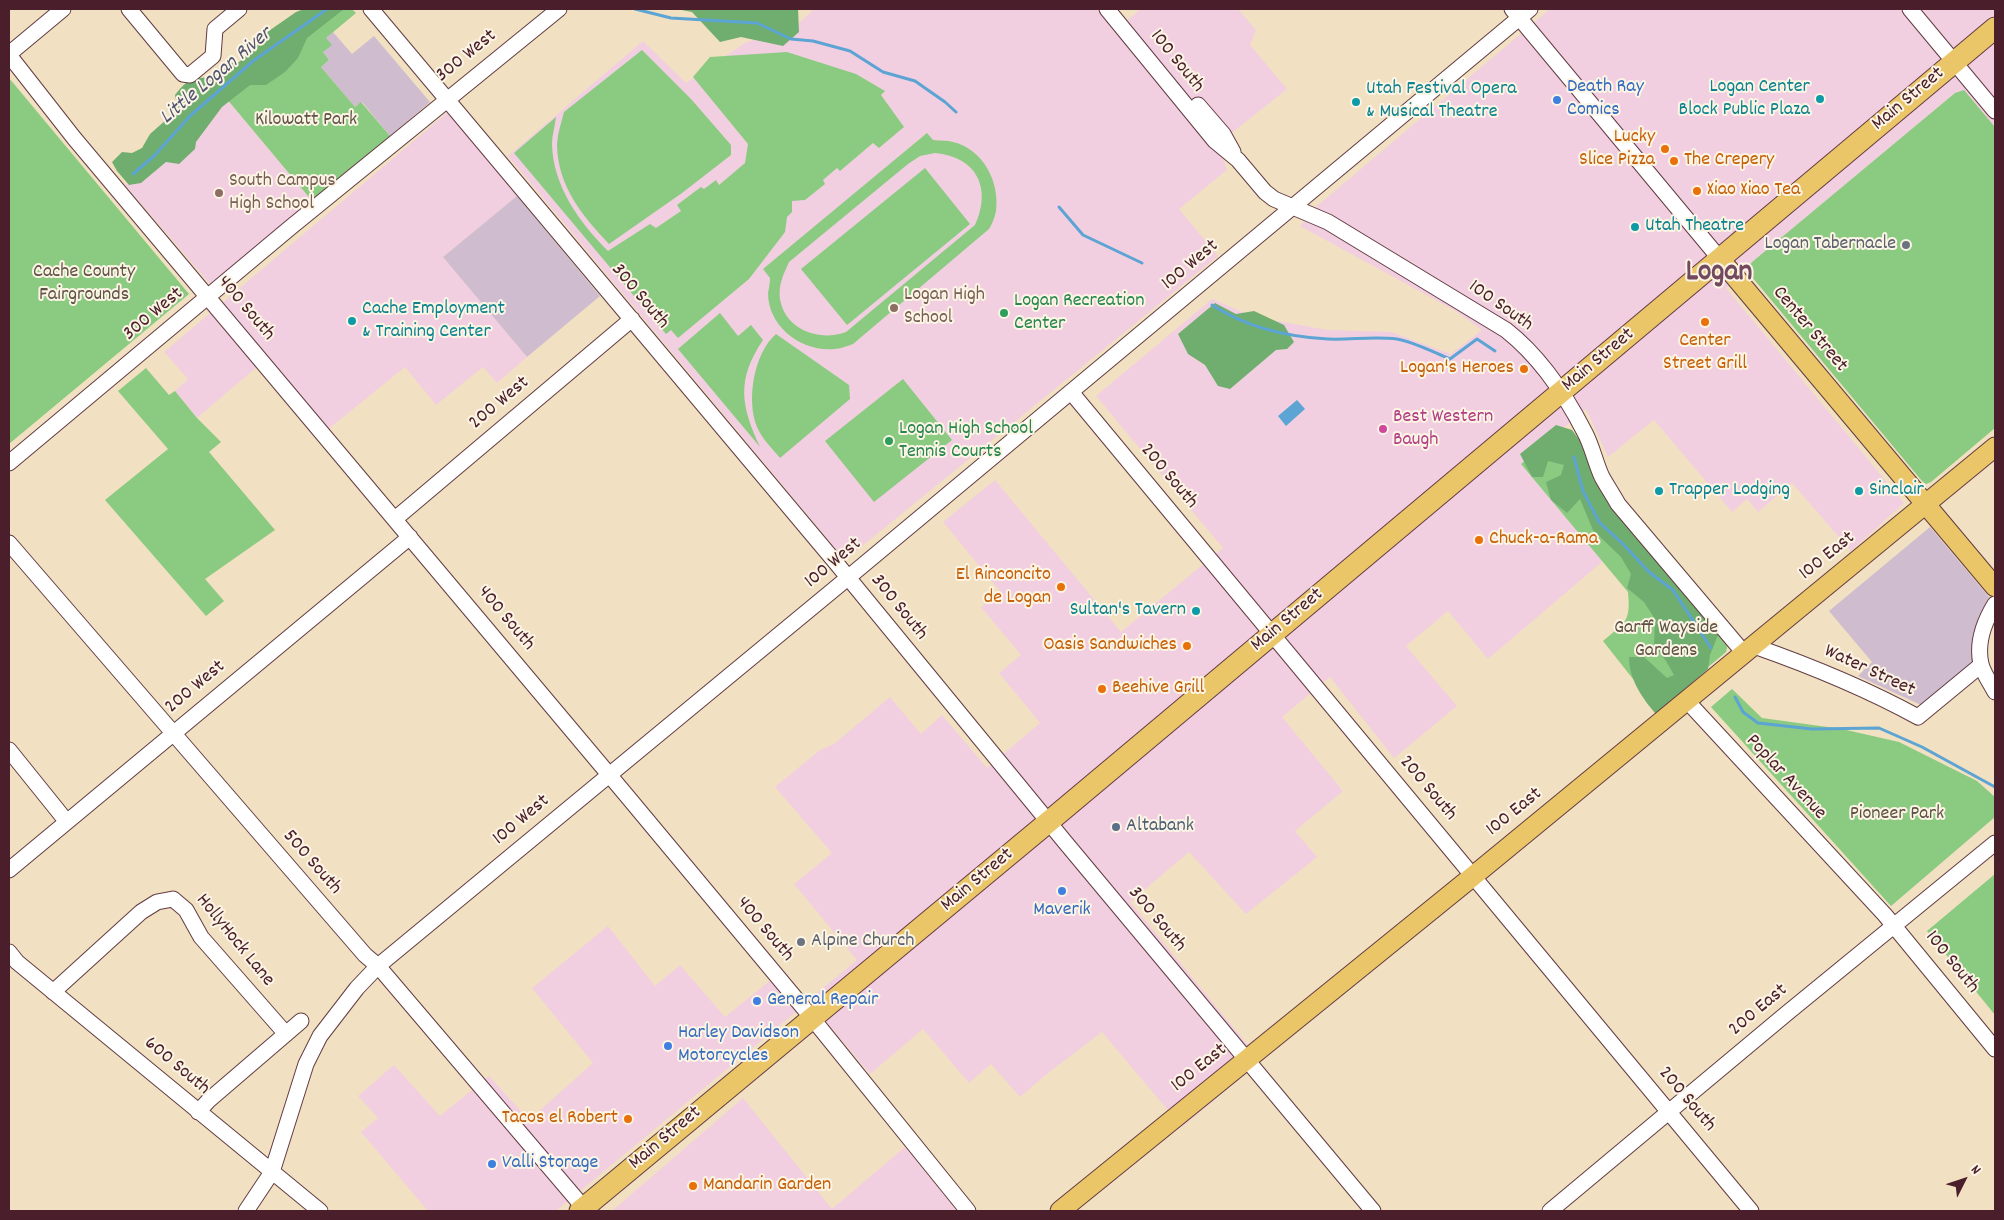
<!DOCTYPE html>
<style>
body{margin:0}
#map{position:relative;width:2004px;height:1220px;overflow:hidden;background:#f1e0c1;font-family:Dekko,sans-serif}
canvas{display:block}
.frame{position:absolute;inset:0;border:10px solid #4a1f2b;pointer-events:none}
.north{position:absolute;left:1939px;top:1155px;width:50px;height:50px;-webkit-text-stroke:4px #fcf5e5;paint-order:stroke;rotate:49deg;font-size:14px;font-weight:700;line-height:20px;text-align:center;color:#4a1f2b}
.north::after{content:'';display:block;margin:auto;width:18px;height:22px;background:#4a1f2b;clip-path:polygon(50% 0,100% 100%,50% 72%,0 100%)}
</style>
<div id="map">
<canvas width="2004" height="1220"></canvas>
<div class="frame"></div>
<div class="north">N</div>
</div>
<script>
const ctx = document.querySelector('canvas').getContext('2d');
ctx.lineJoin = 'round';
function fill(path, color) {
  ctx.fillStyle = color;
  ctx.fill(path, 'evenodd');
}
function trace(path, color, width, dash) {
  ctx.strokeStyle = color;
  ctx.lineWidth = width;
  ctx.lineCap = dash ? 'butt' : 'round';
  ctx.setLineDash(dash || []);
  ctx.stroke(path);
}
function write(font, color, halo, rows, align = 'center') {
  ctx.font = font + ' Dekko,sans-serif';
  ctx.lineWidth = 4;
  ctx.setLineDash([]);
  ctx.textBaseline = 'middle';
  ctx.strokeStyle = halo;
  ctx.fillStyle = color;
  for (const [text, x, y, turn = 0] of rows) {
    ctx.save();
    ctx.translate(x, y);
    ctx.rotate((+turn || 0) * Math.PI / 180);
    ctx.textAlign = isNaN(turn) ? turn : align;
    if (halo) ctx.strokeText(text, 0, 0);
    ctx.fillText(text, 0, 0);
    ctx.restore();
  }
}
fill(new Path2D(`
 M 814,9 L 1097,9 L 1115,30 L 1141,9 L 1238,9 L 1256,30 L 1250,45 L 1287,89 L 1218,144 L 1227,170 L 1179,209 L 1218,256 L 845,560 L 508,156 L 643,41 L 686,83 L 745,43 L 799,23 Z
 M 1550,9 L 1995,9 L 1995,127 L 1966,92 L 1955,93 L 1752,262 L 1749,265 L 1748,270 L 1726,288 L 1904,503 L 1851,551 L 1792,483 L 1758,512 L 1747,499 L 1732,512 L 1654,420 L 1608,457 L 1586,409 L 1521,464 L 1603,561 L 1488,659 L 1448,611 L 1406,646 L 1457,706 L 1394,758 L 1330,677 L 1282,717 L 1343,791 L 1295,831 L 1317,857 L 1246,914 L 1189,852 L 1130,902 L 1261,1061 L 1182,1127 L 1102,1032 L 1048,1073 L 1020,1097 L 991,1064 L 969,1083 L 923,1029 L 870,1074 L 808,1000 L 857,960 L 794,884 L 832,853 L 775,787 L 820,750 L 834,744 L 890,697 L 921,734 L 942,715 L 987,768 L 1040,723 L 999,673 L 1021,655 L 981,607 L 1000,591 L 943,522 L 995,480 L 1121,632 L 1223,548 L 1096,396 L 1212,299 L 1254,317 L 1328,330 L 1391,332 L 1451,354 L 1482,330 L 1454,310 L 1300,226 L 1317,206 Z
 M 226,98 L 313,202 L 210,284 L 125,185 Z
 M 448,112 L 517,196 L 443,257 L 527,357 L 497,383 L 483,367 L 436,405 L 405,367 L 316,439 L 257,367 L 197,418 L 175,391 L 188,379 L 164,352 Z
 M 608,926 L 655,986 L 680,965 L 725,1017 L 772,979 L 797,1011 L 556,1211 L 428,1211 L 361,1132 L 378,1118 L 358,1096 L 394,1065 L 440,1116 L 489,1076 L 529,1120 L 593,1063 L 532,988 Z
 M 743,1098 L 832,1209 L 905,1147 L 957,1211 L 612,1211 Z`), '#f2cfe0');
fill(new Path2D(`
 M 333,32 L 352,54 L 374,36 L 430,102 L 390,136 L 362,102 L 355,107 L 321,67 L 329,60 L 323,52 L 326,38 Z
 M 517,196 L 600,296 L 527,357 L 443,257 Z
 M 1930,527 L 1989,597 L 1978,618 L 1974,663 L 1921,705 L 1858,676 L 1872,662 L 1829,611 Z`), '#cfbdcf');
fill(new Path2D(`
 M 334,9 L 352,9 L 356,13 L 326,38 L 332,45 L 323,52 L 329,60 L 321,67 L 355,107 L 361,102 L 390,136 L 313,202 L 226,98 Z
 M 642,50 L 691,99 L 731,145 L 731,155 L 682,193 L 609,244 C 582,215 559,188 557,147 C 557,135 561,124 564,112 Z
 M 787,52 L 856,74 L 885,91 L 881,95 L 904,127 L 879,148 L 873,143 L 840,171 L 837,168 L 823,180 L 825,184 L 805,200 L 792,201 L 792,212 L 787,217 L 785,232 L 749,279 L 678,338 L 671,330 L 666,334 L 514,153 L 556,117 C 555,126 552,135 552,144 C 553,186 579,222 608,251 L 650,224 L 656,228 L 681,211 L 677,205 L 701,187 L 704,189 L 716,180 L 719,185 L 745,163 L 748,144 L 693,77 L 710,57 Z
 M 9,78 L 189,294 L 9,444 Z
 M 1964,90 L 1995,127 L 1995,428 L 1931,482 L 1926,484 L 1922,481 L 1752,277 L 1748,268 L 1752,262 L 1955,93 Z
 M 927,133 L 933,140 C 940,141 947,140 953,142 C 983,149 1000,182 996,211 C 995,217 992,224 989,229 L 853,344 C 847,346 840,349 834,349 C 802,352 768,327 768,293 C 769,288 770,283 770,278 L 763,269 ZM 935,153 C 977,157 992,188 975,225 L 846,332 C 820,342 785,330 780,299 C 778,285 784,273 789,262 L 908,164 L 920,156 Z
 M 925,168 L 970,224 L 847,325 L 801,269 Z
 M 720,313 L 738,336 L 751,325 L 763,340 C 736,380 741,406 760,447 L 678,349 Z
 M 776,334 L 849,385 L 850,399 L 780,458 C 772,448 762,439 757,427 C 746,400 754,353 776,334 Z
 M 146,368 L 169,395 L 175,391 L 197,418 L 221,442 L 209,452 L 275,530 L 205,579 L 224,601 L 206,616 L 105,500 L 168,449 L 118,391 Z
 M 903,379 L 952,440 L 874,502 L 825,441 Z
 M 1562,431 L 1595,490 L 1728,644 L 1726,652 L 1689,683 L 1646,682 L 1633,679 L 1603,641 C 1625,622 1631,623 1628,592 L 1521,464 Z
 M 1732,689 L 1762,718 L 1842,729 L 1899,742 L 1977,781 L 1995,797 L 1995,817 L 1891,906 L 1711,707 Z
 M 1995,874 L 1995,1015 L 1927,931 Z`), '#8bca81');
fill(new Path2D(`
 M 304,9 L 344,9 L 307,38 L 298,58 L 285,72 L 266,85 L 250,85 L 222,107 L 196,142 L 195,149 L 179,164 L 166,162 L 141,183 L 129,185 L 117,171 L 112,162 L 122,152 L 132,153 L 142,148 L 150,134 L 167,119 L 177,104 L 175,95 C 184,83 191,76 207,78 L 225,63 L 239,62 L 250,52 L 253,42 L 296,12 Z
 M 676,9 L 798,9 L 799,32 L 783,46 L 741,37 L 720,42 L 692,12 Z
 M 1215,303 L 1236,314 L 1254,311 L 1284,325 L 1294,342 L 1287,349 L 1276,350 L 1230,389 L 1218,386 L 1205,365 L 1188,354 L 1178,334 Z
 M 1556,425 L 1572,430 L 1585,447 L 1597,485 L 1682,583 L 1720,630 L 1710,655 L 1708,669 L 1656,714 C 1642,698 1629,679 1629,657 L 1644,657 L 1667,678 L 1674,675 L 1666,661 L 1654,645 L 1655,619 L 1644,602 L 1627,588 L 1631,574 L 1621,557 L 1593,530 L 1580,499 L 1567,513 L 1551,500 L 1546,482 L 1561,475 L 1564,465 L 1548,461 L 1543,477 L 1532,477 L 1520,454 Z`), '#70ae6f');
fill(new Path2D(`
 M 1297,400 L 1305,409 L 1286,426 L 1278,416 Z`), '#5ca4d3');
trace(new Path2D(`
 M 635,9 L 671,18 L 757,23 L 791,39 L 813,41 L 850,51 L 883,72 L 915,81 L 945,102 L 956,112
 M 133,174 L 154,156 L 190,116 L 253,61 L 327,9
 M 1059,207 L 1083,235 L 1142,263
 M 1167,275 L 1173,278
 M 1212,305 C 1246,327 1288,337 1328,339 C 1351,340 1373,336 1397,339 C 1414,342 1433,352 1450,359 L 1477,339 L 1495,351
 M 1574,457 L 1583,491 L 1599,522 L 1623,544 L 1649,572 L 1673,590 L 1711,648
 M 1735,697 L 1743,712 L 1758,723 L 1812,729 L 1879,728 L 1922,747 L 1995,787`), '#5ca4d3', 3);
const minor = new Path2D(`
 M 129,9 L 183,74 L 190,75 L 213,56 L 215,29 L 239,9
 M 371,9 L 837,564 L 1065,842 L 1373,1211
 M 1107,9 L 1215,141 L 1238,160 L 1265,192 L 1274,199 L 1328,222 L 1506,330 C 1539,356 1565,394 1584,431 C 1592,445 1595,462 1602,477 C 1607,486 1613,495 1618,504 L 1744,653
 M 1512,9 L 1720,259
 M 1910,9 L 1995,111
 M 9,54 L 63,9
 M 9,55 L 74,138 L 627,796 L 812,1018 L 968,1211
 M 1198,105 L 1223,134 L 1233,152
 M 1071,392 L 1751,1211
 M 9,463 L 291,227 L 559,9
 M 395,519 L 632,319
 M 9,543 L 365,955 L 378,966 L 584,1208
 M 1995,604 C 1984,622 1976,642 1981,664 C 1983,673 1991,684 1995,692
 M 1754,646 C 1811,666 1865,688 1918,717 L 1981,665
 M 1687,701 L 1885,915 L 1995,1049
 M 9,750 L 67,822
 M 9,870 L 410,537
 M 9,952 L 17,962 L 320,1211
 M 53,992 L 141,912 L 157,902 L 173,899 L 186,910 L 201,937 L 286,1034
 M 198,1112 L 209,1100 L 301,1021
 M 246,1211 L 272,1172 L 306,1064 L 320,1036 L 357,988 L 378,966 L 838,586 L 1530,9
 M 1550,1211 L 1786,1014 L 1995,843`);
const major = new Path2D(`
 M 1720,259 L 1995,587
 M 1060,1211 L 1483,868 L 1995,447`);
const highway = new Path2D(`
 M 580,1211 L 1040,829 L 1995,28`);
trace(minor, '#633c42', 17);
trace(major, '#633c42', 21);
trace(highway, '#633c42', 23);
trace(minor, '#fff', 15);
trace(major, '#ebc669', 19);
trace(highway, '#ebc669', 21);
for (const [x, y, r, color] of [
 [1820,99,5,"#0f9aa8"],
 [1557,100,5,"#3f7fe0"],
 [1356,102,5,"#0f9aa8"],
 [1665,149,5,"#e8710a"],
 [1674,161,5,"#e8710a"],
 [1697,191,5,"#e8710a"],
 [219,193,5,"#8d6e63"],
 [1635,227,5,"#0f9aa8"],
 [1906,245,5,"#6b7280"],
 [894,308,5,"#8d6e63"],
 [1004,313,5,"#2e9e5b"],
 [352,321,5,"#0f9aa8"],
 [1705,322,5,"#e8710a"],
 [1524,369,5,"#e8710a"],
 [1383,429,5,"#d1479c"],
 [889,441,5,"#2e9e5b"],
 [1659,491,5,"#0f9aa8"],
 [1859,491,5,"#0f9aa8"],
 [1479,540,5,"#e8710a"],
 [1061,587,5,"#e8710a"],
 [1196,611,5,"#0f9aa8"],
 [1187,646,5,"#e8710a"],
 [1102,689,5,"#e8710a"],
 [1116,827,5,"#5c6f8a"],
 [1062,891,5,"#3f7fe0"],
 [801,942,5,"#6b7280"],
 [757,1001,5,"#3f7fe0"],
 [668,1046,5,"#3f7fe0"],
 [628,1119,5,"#e8710a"],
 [492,1164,5,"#3f7fe0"],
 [693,1186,5,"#e8710a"]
]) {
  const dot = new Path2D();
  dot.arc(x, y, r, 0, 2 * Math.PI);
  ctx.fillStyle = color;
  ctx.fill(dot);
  trace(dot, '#fcf5e5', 2);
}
write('20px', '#4a1f2b', '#fcf5e5', [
 ["300 West",467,57,-39],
 ["100 South",1176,62,51],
 ["Main Street",1909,100,-40],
 ["100 West",1191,266,-40],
 ["300 South",639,297,50],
 ["100 South",1500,307,35],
 ["400 South",245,309,50],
 ["300 West",154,315,-40],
 ["Center Street",1809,330,50],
 ["Main Street",1599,361,-40],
 ["200 West",500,404,-40],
 ["200 South",1168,477,50],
 ["100 East",1828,557,-39],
 ["100 West",834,564,-40],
 ["300 South",898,608,51],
 ["400 South",505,619,50],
 ["Main Street",1288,621,-40],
 ["Water Street",1869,672,25],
 ["200 West",196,688,-40],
 ["Poplar Avenue",1785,778,47],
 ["200 South",1427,789,50],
 ["100 East",1515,813,-39],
 ["100 West",522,821,-40],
 ["500 South",311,863,49],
 ["Main Street",978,881,-40],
 ["300 South",1156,920,50],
 ["400 South",764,930,50],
 ["HollyHock Lane",234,941,51],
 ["100 South",1951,963,51],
 ["200 East",1759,1011,-40],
 ["600 South",176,1067,40],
 ["100 East",1200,1069,-39],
 ["200 South",1686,1100,50],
 ["Main Street",666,1139,-40]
]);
write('20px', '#366cbe', '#fcf5e5', [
 ["Death Ray",1567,88],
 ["Comics",1567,111],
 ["Maverik",1062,911,"center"],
 ["General Repair",767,1001],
 ["Harley Davidson",678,1034],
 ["Motorcycles",678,1057],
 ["Valli Storage",502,1164]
], 'left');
write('20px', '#0d838f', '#fcf5e5', [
 ["Logan Center",1810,88,"right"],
 ["Block Public Plaza",1810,111,"right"],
 ["Utah Festival Opera",1366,90],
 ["& Musical Theatre",1366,113],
 ["Utah Theatre",1645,227],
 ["Cache Employment",362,310],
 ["& Training Center",362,333],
 ["Trapper Lodging",1669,491],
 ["Sinclair",1869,491],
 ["Sultan's Tavern",1186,611,"right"]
], 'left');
write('20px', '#5e5245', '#fcf5e5', [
 ["Kilowatt Park",306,121],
 ["Cache County",84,273],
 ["Fairgrounds",84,296],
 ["Garff Wayside",1666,629],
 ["Gardens",1666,652],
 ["Pioneer Park",1897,815]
]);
write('20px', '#c56008', '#fcf5e5', [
 ["Lucky",1655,138],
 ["Slice Pizza",1655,161],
 ["The Crepery",1684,161,"left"],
 ["Xiao Xiao Tea",1707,191,"left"],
 ["Center",1705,342,"center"],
 ["Street Grill",1705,365,"center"],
 ["Logan's Heroes",1514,369],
 ["Chuck-a-Rama",1489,540,"left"],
 ["El Rinconcito",1051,576],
 ["de Logan",1051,599],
 ["Oasis Sandwiches",1177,646],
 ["Beehive Grill",1112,689,"left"],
 ["Tacos el Robert",618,1119],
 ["Mandarin Garden",703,1186,"left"]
], 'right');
write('20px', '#785e54', '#fcf5e5', [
 ["South Campus",229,182],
 ["High School",229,205],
 ["Logan High",904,296],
 ["School",904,319]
], 'left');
write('20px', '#5b616d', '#fcf5e5', [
 ["Logan Tabernacle",1896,245],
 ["Alpine Church",811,942,"left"]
], 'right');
write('20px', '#27864d', '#fcf5e5', [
 ["Logan Recreation",1014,302],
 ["Center",1014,325],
 ["Logan High School",899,430],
 ["Tennis Courts",899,453]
], 'left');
write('20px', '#b23c85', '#fcf5e5', [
 ["Best Western",1393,418],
 ["Baugh",1393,441]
], 'left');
write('20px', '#4e5e75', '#fcf5e5', [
 ["Altabank",1126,827]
], 'left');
write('italic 21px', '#51546e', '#fcf5e5', [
 ["Little Logan River",217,77,-40]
]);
write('bold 30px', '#72495d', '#fcf5e5', [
 ["Logan",1719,275]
]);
</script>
